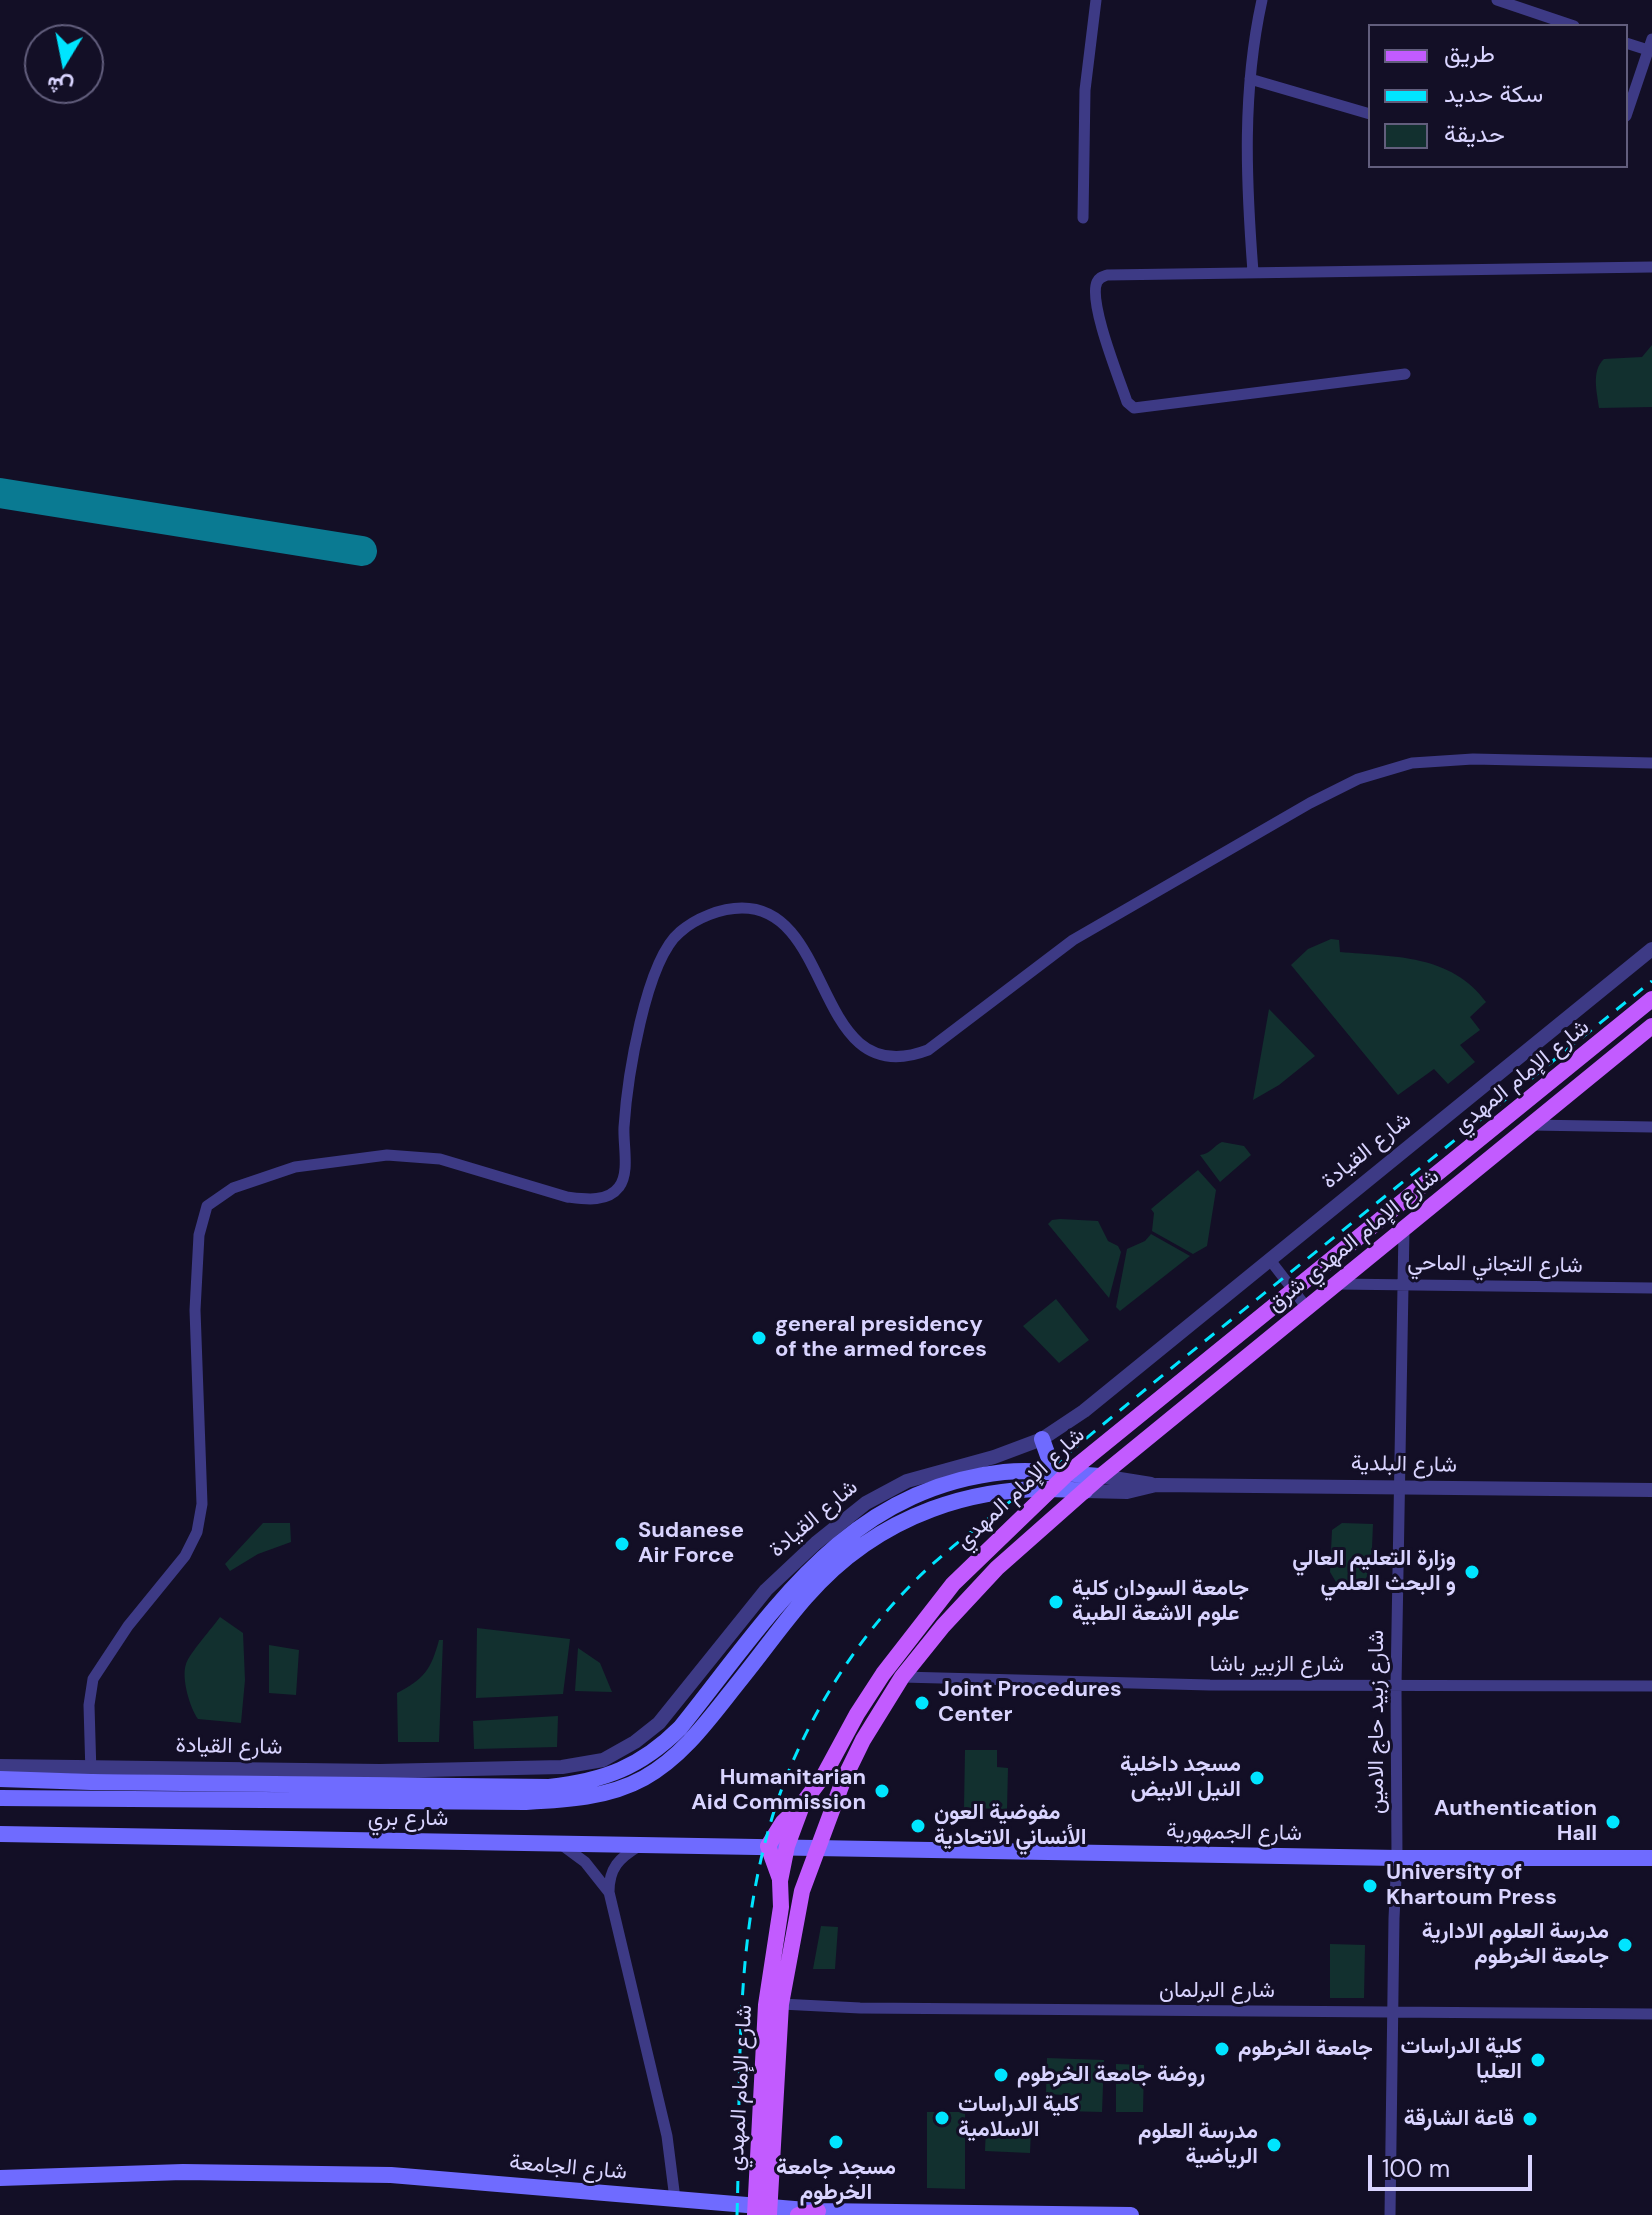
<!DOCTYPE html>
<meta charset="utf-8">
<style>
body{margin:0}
#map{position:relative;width:1652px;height:2215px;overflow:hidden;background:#130f26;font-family:"DM Sans",Vazirmatn,sans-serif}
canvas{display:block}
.legend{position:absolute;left:1368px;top:24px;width:260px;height:144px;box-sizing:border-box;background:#130f26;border:2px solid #625e7d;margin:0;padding:10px 14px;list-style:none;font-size:24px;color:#d9d4ff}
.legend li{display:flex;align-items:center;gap:16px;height:40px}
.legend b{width:40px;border:2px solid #625e7d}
.north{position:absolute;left:24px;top:24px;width:80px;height:80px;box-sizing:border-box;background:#130f26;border:2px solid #625e7d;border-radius:50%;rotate:190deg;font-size:22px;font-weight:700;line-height:32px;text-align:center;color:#d9d4ff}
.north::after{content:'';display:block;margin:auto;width:28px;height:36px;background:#00e5ff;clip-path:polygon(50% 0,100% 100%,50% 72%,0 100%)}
.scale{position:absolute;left:1368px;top:2155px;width:164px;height:36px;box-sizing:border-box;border:4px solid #d9d4ff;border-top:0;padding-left:10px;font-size:24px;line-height:28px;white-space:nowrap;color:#d9d4ff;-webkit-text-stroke:6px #130f26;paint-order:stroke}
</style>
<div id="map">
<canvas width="1652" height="2215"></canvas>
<ul class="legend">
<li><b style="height:10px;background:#c25bff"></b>طريق</li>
<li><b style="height:10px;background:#00e5ff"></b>سكة حديد</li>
<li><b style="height:22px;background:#12302f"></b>حديقة</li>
</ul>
<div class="north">ش</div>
<div class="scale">100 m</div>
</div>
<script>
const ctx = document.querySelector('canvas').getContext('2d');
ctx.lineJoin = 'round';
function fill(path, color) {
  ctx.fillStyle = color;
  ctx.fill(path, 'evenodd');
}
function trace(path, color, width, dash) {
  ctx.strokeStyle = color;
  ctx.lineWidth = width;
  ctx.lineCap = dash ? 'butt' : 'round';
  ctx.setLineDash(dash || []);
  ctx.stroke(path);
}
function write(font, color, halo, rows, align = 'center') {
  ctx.font = font + ' "DM Sans",Vazirmatn,sans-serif';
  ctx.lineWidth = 6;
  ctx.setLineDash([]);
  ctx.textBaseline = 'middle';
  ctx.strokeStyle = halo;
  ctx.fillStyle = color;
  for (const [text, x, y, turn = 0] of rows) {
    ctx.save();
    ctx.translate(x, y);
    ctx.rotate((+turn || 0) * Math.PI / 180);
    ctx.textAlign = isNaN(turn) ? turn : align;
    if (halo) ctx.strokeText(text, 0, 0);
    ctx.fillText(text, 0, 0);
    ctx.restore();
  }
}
fill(new Path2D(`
 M 1652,345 L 1652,407 L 1599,408 C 1597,392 1591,371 1604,359 L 1642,357 Z
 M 1331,939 L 1339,940 L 1340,952 C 1394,957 1451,954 1486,1002 L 1470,1017 L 1480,1030 L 1460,1045 L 1475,1062 L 1448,1084 L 1434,1069 L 1398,1095 L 1291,965 L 1308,949 Z
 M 1269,1009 L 1315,1056 L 1279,1085 L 1253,1100 Z
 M 1222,1142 L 1244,1146 L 1251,1155 L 1220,1182 L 1200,1155 C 1211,1154 1214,1145 1222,1142 Z
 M 1198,1170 L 1216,1190 L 1207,1246 L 1193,1254 L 1152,1231 L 1154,1213 L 1151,1209 Z
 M 1060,1219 L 1098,1221 L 1108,1241 L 1118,1246 L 1121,1252 L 1109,1298 L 1048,1224 L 1052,1220 Z
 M 1151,1234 L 1190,1256 L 1120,1311 L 1116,1307 L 1127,1249 L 1145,1241 Z
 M 1056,1299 L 1089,1340 L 1059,1363 L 1023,1326 Z
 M 263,1523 L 290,1523 L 291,1542 L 258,1554 L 230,1571 L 225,1564 Z
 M 1342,1523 L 1373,1524 L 1371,1571 L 1364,1581 L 1336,1582 L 1330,1572 L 1332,1530 Z
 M 220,1617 L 243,1633 L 245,1680 L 241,1723 L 198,1719 C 190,1708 181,1678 186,1664 C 189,1654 213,1627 220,1617 Z
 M 477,1628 L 570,1639 L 563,1694 L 476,1698 Z
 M 439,1640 L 443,1640 L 439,1742 L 398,1742 L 397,1693 C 424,1679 431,1670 439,1640 Z
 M 269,1645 L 299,1650 L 296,1695 L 269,1693 Z
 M 578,1648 L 600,1663 L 612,1692 L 575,1691 Z
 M 558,1716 L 557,1747 L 474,1749 L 473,1721 Z
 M 965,1750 L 997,1750 L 997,1767 L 1008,1768 L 1007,1809 L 964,1808 Z
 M 821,1926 L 838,1927 L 835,1969 L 813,1969 Z
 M 1330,1944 L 1365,1945 L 1364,1998 L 1330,1998 Z
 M 1047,2058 L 1104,2060 L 1102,2112 L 1064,2111 L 1064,2095 L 1046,2094 Z
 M 1116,2064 L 1144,2065 L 1143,2112 L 1116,2112 Z
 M 927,2112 L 965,2112 L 965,2189 L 927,2188 Z
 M 986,2127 L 1031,2129 L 1030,2153 L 985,2151 Z`), '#12302f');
trace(new Path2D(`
 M 0,493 L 362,551`), '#0a7a92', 30);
trace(new Path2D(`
 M 1497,0 L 1574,26
 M 1626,43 L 1651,51
 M 1250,79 L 1370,114
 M 1626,116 L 1652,39
 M 1083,218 L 1085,90 L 1096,0
 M 1253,272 C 1246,180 1242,91 1262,0
 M 1405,374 L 1134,408 L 1127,402 C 1119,378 1088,302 1097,282 C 1100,277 1102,277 1107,275 L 1652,267
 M 1531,1125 L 1652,1127
 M 1270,1260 L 1307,1308
 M 1337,1284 L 1652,1288
 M 902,1677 L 1210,1685 L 1652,1686
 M 91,1774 L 89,1705 L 93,1679 L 128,1626 L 185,1556 L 197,1532 L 202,1504 L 195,1310 L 199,1235 L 207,1206 L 233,1188 L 295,1167 L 387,1155 L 440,1159 L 567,1197 C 584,1199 607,1203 619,1187 C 630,1173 623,1145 624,1127 C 627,1081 645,961 680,932 C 696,918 721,908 742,908 C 836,908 813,1094 928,1050 L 1073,940 L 1310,803 L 1358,779 L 1412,763 L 1473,759 L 1652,763
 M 562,1845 L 585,1862 L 608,1891
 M 639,1846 C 619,1858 609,1868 609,1892 L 667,2136 L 675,2199
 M 781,2004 L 860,2008 L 1652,2014
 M 1390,2215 L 1394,1918 L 1397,1858 L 1396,1685 L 1404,1229`), '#3d3a85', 11);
trace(new Path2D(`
 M 1101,1476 L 1151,1484
 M 1085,1491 L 1127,1492 L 1156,1485 L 1652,1490
 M 0,1766 L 380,1771 L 562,1767 L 603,1760 L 635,1742 L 659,1723 L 766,1590 L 816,1543 L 866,1503 L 907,1481 L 994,1457 L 1042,1439 L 1084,1411 L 1652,949`), '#3d3a85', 14);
trace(new Path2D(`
 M 1042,1439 L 1054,1473
 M 0,1779 L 91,1782 L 549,1787 C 604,1781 641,1767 680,1728 C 771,1615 845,1489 1004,1472 C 1035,1469 1069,1474 1101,1476
 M 0,1798 L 525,1802 C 565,1800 608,1798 644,1778 C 685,1755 712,1715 741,1679 C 763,1652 783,1623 806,1597 C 877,1515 978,1480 1085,1491
 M 0,1834 L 1397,1858 L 1652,1858
 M 0,2178 L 183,2172 L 391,2175 L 818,2211 L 1131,2215`), '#6f6bff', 16);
trace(new Path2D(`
 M 780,1879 L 768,1846 L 783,1822 L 799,1807
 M 755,2215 L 766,2005 L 781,1907 L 780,1881 L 787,1846 L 803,1803 L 824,1775 L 857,1714 L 883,1674 L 953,1584 L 1067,1474 L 1652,999
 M 769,2215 L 781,2004 L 802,1891 L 843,1781 L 863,1740 L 902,1677 L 943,1626 L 997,1568 L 1101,1476 L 1652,1026
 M 798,2215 L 818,2211`), '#c25bff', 16);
trace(new Path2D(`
 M 737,2215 C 742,2062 730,1908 792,1763 C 821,1698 859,1638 909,1587 C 943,1551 984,1523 1022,1492 C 1091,1434 1160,1377 1231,1320 C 1371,1208 1512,1094 1652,981`), '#00e5ff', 3, [12, 10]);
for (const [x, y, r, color] of [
 [759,1338,8,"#00e5ff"],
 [622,1544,8,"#00e5ff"],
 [1472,1572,8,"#00e5ff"],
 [1056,1602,8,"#00e5ff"],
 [922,1703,8,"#00e5ff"],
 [1257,1778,8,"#00e5ff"],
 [882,1791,8,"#00e5ff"],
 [1613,1822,8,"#00e5ff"],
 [918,1826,8,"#00e5ff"],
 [1370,1886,8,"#00e5ff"],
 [1625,1945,8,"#00e5ff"],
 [1222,2049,8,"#00e5ff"],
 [1538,2060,8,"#00e5ff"],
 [1001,2075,8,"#00e5ff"],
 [942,2118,8,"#00e5ff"],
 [1530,2119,8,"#00e5ff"],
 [836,2142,8,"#00e5ff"],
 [1274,2145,8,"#00e5ff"]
]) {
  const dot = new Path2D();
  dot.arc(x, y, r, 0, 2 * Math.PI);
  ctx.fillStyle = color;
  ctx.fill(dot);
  trace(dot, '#130f26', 3);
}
write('22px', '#d9d4ff', '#130f26', [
 ["شارع الإمام المهدي",1522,1077,-39],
 ["شارع القيادة",1367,1151,-39],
 ["شارع الإمام المهدي شرق",1354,1241,-39],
 ["شارع التجاني الماحي",1495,1265,1],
 ["شارع البلدية",1404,1465,1],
 ["شارع الإمام المهدي",1021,1489,-43],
 ["شارع القيادة",814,1519,-40],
 ["شارع الزبير باشا",1277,1665],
 ["شارع زبيد حاج الامين",1377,1722,-90],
 ["شارع القيادة",229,1747,1],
 ["شارع بري",408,1819],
 ["شارع الجمهورية",1234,1833,1],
 ["شارع البرلمان",1217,1991],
 ["شارع الإمام المهدي",741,2088,-87],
 ["شارع الجامعة",568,2168,5]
]);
write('bold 22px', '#d9d4ff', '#130f26', [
 ["general presidency",775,1325],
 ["of the armed forces",775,1350],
 ["Sudanese",638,1531],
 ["Air Force",638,1556],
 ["وزارة التعليم العالي",1456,1559,"right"],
 ["و البحث العلمي",1456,1584,"right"],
 ["جامعة السودان كلية",1072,1589],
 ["علوم الاشعة الطبية",1072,1614],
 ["Joint Procedures",938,1690],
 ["Center",938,1715],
 ["مسجد داخلية",1241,1765,"right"],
 ["النيل الابيض",1241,1790,"right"],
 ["Humanitarian",866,1778,"right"],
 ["Aid Commission",866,1803,"right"],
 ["Authentication",1597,1809,"right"],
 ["Hall",1597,1834,"right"],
 ["مفوضية العون",934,1813],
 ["الأنساني الاتحادية",934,1838],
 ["University of",1386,1873],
 ["Khartoum Press",1386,1898],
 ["مدرسة العلوم الادارية",1609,1932,"right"],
 ["جامعة الخرطوم",1609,1957,"right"],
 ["كلية الدراسات",1522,2047,"right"],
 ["العليا",1522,2072,"right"],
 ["جامعة الخرطوم",1238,2049],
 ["روضة جامعة الخرطوم",1017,2075],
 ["كلية الدراسات",958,2105],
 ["الاسلامية",958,2130],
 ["قاعة الشارقة",1514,2119,"right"],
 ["مدرسة العلوم",1258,2132,"right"],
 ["الرياضية",1258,2157,"right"],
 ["مسجد جامعة",836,2168,"center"],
 ["الخرطوم",836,2193,"center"]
], 'left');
</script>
